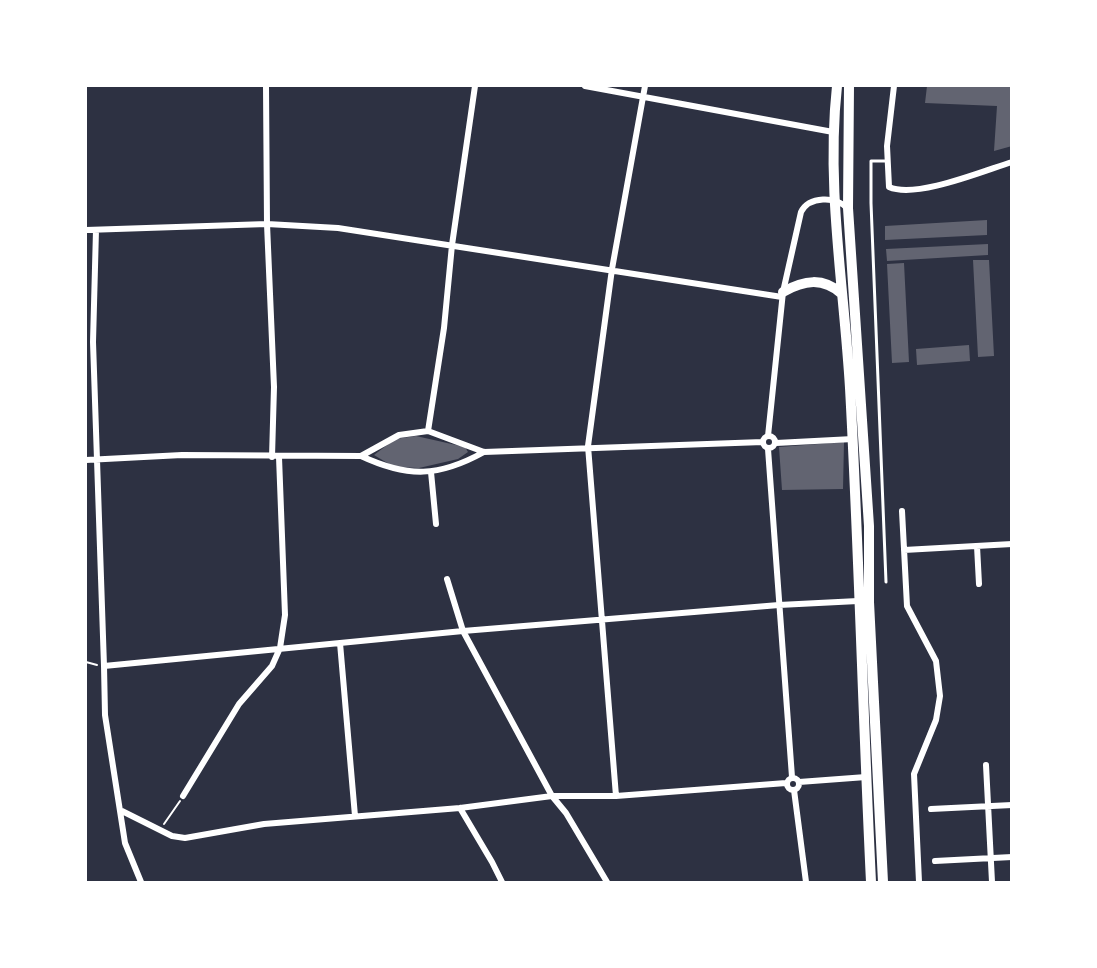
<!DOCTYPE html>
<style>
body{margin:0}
#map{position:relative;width:1097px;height:968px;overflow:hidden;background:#2d3142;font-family:Ubuntu,sans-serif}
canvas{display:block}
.frame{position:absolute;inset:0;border:87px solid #fff;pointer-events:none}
</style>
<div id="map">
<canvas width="1097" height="968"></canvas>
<div class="frame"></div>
</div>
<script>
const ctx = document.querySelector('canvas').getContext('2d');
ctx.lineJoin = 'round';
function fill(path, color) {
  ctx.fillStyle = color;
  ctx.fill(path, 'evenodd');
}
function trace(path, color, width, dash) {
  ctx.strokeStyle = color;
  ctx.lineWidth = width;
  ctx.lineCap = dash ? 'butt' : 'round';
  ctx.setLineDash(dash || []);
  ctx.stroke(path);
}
fill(new Path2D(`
 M 927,86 L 1012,86 L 1012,146 L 994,151 L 997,106 L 925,103 Z
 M 987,220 L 987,235 L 885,240 L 885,226 Z
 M 988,244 L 988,255 L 887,261 L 886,249 Z
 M 973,260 L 989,260 L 994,356 L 978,357 Z
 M 904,263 L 909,362 L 892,363 L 887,264 Z
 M 969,345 L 970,361 L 917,365 L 916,349 Z
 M 416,436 L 465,447 L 468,452 L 458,459 L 419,468 L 394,467 L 374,455 L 395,439 Z
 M 844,442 L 843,489 L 782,490 L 779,447 Z`), '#626471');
trace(new Path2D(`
 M 86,662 L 97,665
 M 164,824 L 180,801`), '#fff', 2);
trace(new Path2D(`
 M 886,582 L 871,203 L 871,161 L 887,161`), '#fff', 3);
trace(new Path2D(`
 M 266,86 L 267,224 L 274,387 L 272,457
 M 585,86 L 833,132
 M 894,86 L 887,146 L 889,187 C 916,199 983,171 1012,162
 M 86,230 L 267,224 L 338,228 L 782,297
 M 96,230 L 93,342 L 104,666 L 105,715 L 125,843 L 141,882
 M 428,431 L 444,328 L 452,245 L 475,86
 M763 442a6 6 0 1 1 12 0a6 6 0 1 1-12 0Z
 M 768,436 L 783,292 L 801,212 C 809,196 836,196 847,208
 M 776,443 L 853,439
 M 768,449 L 792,777
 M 361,456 C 408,478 439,477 484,452
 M 86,460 L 182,455 L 361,456 L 399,435 L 428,431 L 484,452 L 763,442
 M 431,472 L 436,524
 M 902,511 L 907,606 L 936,661 L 940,696 L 936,720 L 914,774 L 919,882
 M 977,546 L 979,584
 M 904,550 L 1012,544
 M 447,579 L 463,631 L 552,796 L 566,813 L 607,882
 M 340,643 L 355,816
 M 104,666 L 463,631 L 779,605 L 858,601
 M 986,765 L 992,882
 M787 784a6 6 0 1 1 12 0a6 6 0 1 1-12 0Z
 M 799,782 L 866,777
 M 794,790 L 806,882
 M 183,796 L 239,704 L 272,666 L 280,648 L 285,615 L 279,457
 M 616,796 L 588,446 L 612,269 L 645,86
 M 460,808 L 492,862 L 502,882
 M 931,809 L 1012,805
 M 122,811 L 172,836 L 185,838 L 264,824 L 460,808 L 552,796 L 616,796 L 786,783
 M 935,861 L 1012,857`), '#fff', 6);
trace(new Path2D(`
 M 837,86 C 826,187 844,287 850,388 C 859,553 863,718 871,882
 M 849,86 L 848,208 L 869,526 L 869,602 L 883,882
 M 783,292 C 804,280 823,277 842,294`), '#fff', 10);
</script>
